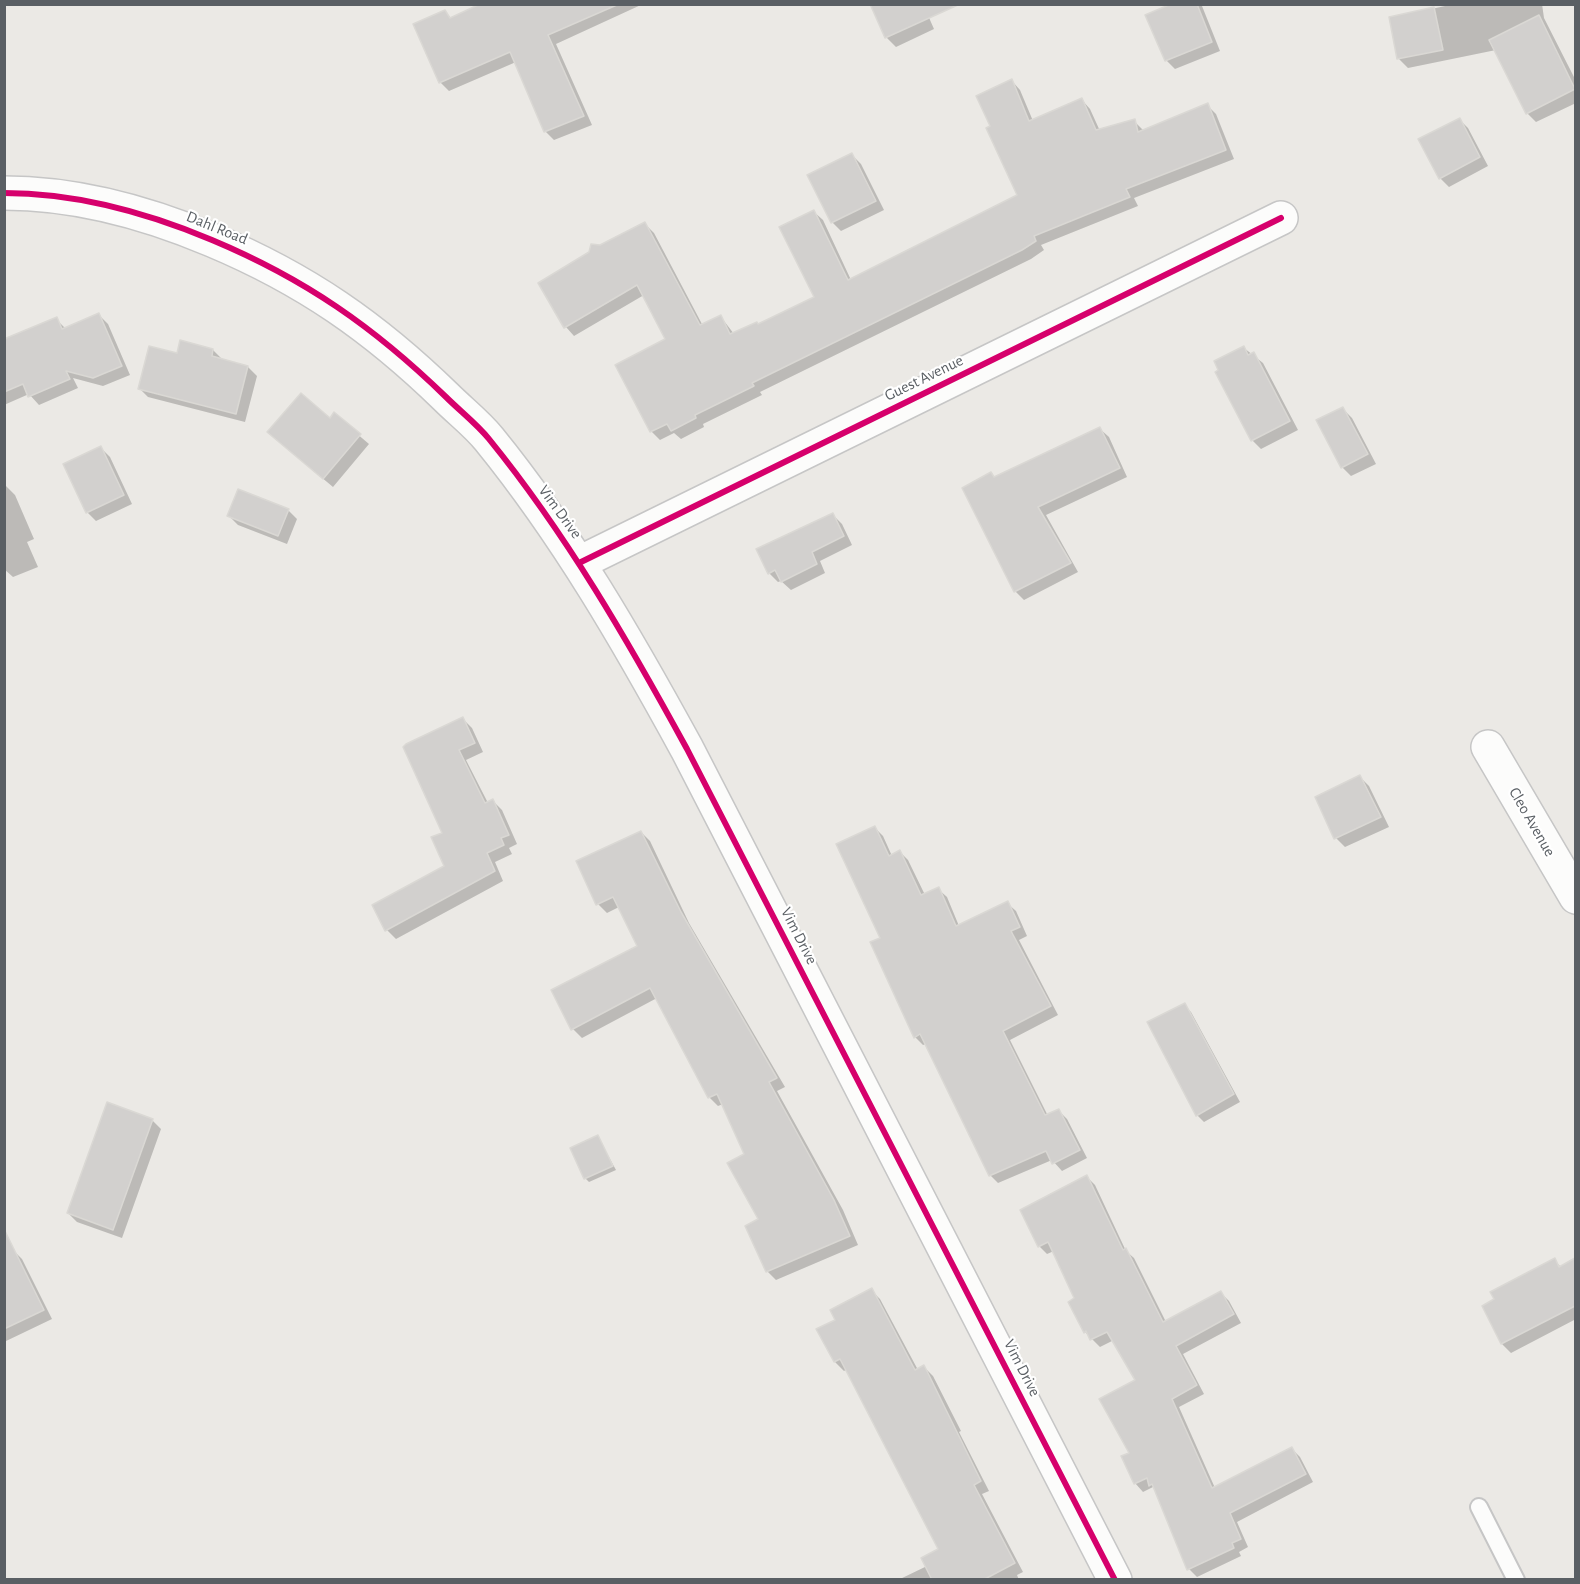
<!DOCTYPE html>
<style>
body{margin:0}
#map{position:relative;width:1580px;height:1584px;overflow:hidden;background:#ebe9e5;font-family:"Alegreya Sans",sans-serif}
canvas{display:block}
.frame{position:absolute;inset:0;border:6px solid #5a5f64;pointer-events:none}
</style>
<div id="map">
<canvas width="1580" height="1584"></canvas>
<div class="frame"></div>
</div>
<script>
const ctx = document.querySelector('canvas').getContext('2d');
ctx.lineJoin = 'round';
function fill(path, color) {
  ctx.fillStyle = color;
  ctx.fill(path, 'evenodd');
}
function trace(path, color, width, dash) {
  ctx.strokeStyle = color;
  ctx.lineWidth = width;
  ctx.lineCap = dash ? 'butt' : 'round';
  ctx.setLineDash(dash || []);
  ctx.stroke(path);
}
function write(font, color, halo, rows, align = 'center') {
  ctx.font = font + ' "Alegreya Sans",sans-serif';
  ctx.lineWidth = 4.5;
  ctx.setLineDash([]);
  ctx.textBaseline = 'middle';
  ctx.strokeStyle = halo;
  ctx.fillStyle = color;
  for (const [text, x, y, turn = 0] of rows) {
    ctx.save();
    ctx.translate(x, y);
    ctx.rotate((+turn || 0) * Math.PI / 180);
    ctx.textAlign = isNaN(turn) ? turn : align;
    if (halo) ctx.strokeText(text, 0, 0);
    ctx.fillText(text, 0, 0);
    ctx.restore();
  }
}
fill(new Path2D(`
 M 485,4 L 643,4 L 556,44 L 592,125 L 554,140 L 545,131 L 516,62 L 449,91 L 440,82 L 445,12 L 452,19 Z
 M 872,4 L 923,4 L 934,29 L 896,47 L 887,38 Z
 M 1175,4 L 1202,6 L 1220,51 L 1175,69 L 1166,60 Z
 M 1454,4 L 1542,4 L 1544,18 L 1576,81 L 1576,103 L 1536,122 L 1527,113 L 1496,50 L 1408,68 L 1399,59 L 1391,18 Z
 M 1012,81 L 1020,90 L 1033,121 L 1082,100 L 1090,109 L 1100,131 L 1134,121 L 1144,131 L 1207,105 L 1216,114 L 1234,159 L 1134,198 L 1138,206 L 1041,245 L 1044,250 L 1031,259 L 760,392 L 762,395 L 703,424 L 704,427 L 681,439 L 674,433 L 660,440 L 651,431 L 667,340 L 644,295 L 574,336 L 566,327 L 600,247 L 645,224 L 654,233 L 703,326 L 721,317 L 734,334 L 759,325 L 816,297 L 814,212 L 823,220 L 851,280 L 1019,196 L 992,127 Z
 M 1459,119 L 1468,128 L 1488,166 L 1449,187 L 1440,178 Z
 M 852,155 L 861,164 L 884,210 L 841,231 L 832,222 L 809,176 Z
 M 99,315 L 108,324 L 130,375 L 103,386 L 73,378 L 78,388 L 39,405 L 29,394 L 4,405 L 4,340 L 56,319 L 66,329 Z
 M 1244,348 L 1263,363 L 1298,430 L 1261,449 L 1252,440 L 1220,371 Z
 M 213,350 L 222,359 L 248,367 L 257,376 L 245,422 L 148,397 L 139,388 L 178,355 Z
 M 1343,409 L 1352,418 L 1376,464 L 1351,476 L 1342,467 Z
 M 335,415 L 369,444 L 333,487 L 278,441 L 330,420 Z
 M 1100,429 L 1109,437 L 1127,477 L 1046,515 L 1078,572 L 1024,600 L 1015,591 L 995,479 Z
 M 101,448 L 110,457 L 132,504 L 96,521 L 87,512 Z
 M 6,486 L 15,495 L 34,539 L 27,542 L 38,567 L 13,577 L 4,569 Z
 M 288,510 L 297,519 L 287,544 L 238,525 L 229,516 Z
 M 833,515 L 842,524 L 852,545 L 820,561 L 825,573 L 791,590 L 781,581 L 778,582 L 769,573 Z
 M 463,719 L 472,728 L 483,752 L 466,760 L 488,803 L 493,801 L 502,810 L 517,844 L 509,848 L 512,854 L 495,862 L 503,881 L 396,939 L 387,930 L 374,905 L 446,866 L 444,833 Z
 M 1360,777 L 1369,786 L 1389,827 L 1345,847 L 1336,838 L 1317,797 Z
 M 875,828 L 883,836 L 892,856 L 900,852 L 908,860 L 925,895 L 938,889 L 947,897 L 959,926 L 1007,903 L 1016,911 L 1027,936 L 1019,940 L 1058,1015 L 1010,1040 L 1048,1116 L 1058,1110 L 1067,1119 L 1087,1158 L 1062,1171 L 1052,1160 L 998,1183 L 990,1175 L 926,1044 L 923,1045 L 915,1037 L 882,939 Z
 M 641,832 L 650,841 L 689,923 L 785,1087 L 777,1091 L 843,1210 L 858,1245 L 776,1280 L 767,1271 L 760,1220 L 745,1154 L 723,1104 L 718,1106 L 709,1097 L 657,998 L 582,1038 L 573,1029 L 639,946 L 619,907 L 607,913 L 598,904 Z
 M 1184,1005 L 1191,1012 L 1240,1102 L 1204,1122 L 1197,1115 Z
 M 152,1120 L 161,1129 L 122,1238 L 77,1222 L 68,1213 Z
 M 598,1137 L 616,1170 L 589,1182 L 585,1178 Z
 M 1087,1177 L 1095,1185 L 1126,1251 L 1134,1258 L 1166,1322 L 1221,1293 L 1229,1301 L 1241,1323 L 1183,1354 L 1204,1394 L 1179,1407 L 1215,1488 L 1292,1449 L 1300,1457 L 1313,1482 L 1237,1522 L 1248,1547 L 1239,1552 L 1241,1556 L 1197,1577 L 1189,1569 L 1156,1491 L 1153,1487 L 1143,1492 L 1135,1483 L 1131,1454 L 1137,1380 L 1114,1340 L 1100,1347 L 1085,1332 L 1076,1299 L 1054,1251 L 1047,1254 L 1039,1246 Z
 M 13,1250 L 22,1259 L 52,1319 L 4,1342 L 4,1254 Z
 M 1554,1260 L 1561,1267 L 1571,1262 L 1576,1267 L 1576,1319 L 1511,1353 L 1502,1344 L 1484,1307 Z
 M 871,1290 L 880,1299 L 918,1370 L 924,1367 L 933,1376 L 961,1431 L 959,1432 L 989,1491 L 982,1494 L 1023,1572 L 1017,1575 L 1019,1580 L 898,1580 L 927,1566 L 940,1549 L 847,1369 L 844,1371 L 835,1362 L 818,1330 L 837,1320 Z`), '#0003');
const building = new Path2D(`
 M 480,4 L 619,4 L 548,35 L 584,116 L 544,132 L 510,52 L 439,83 L 413,24 L 445,10 L 450,18 Z
 M 870,4 L 960,4 L 885,38 Z
 M 1171,4 L 1197,4 L 1212,42 L 1165,61 L 1145,15 Z
 M 1434,7 L 1443,50 L 1397,59 L 1389,17 Z
 M 1539,15 L 1575,89 L 1526,114 L 1489,40 Z
 M 1012,79 L 1029,121 L 1082,98 L 1096,130 L 1135,119 L 1138,132 L 1208,103 L 1226,150 L 1126,189 L 1130,197 L 1034,236 L 1036,241 L 1022,250 L 752,383 L 754,386 L 695,415 L 696,418 L 671,431 L 667,424 L 650,432 L 615,365 L 665,339 L 637,285 L 564,328 L 538,283 L 589,252 L 591,244 L 600,245 L 645,222 L 700,325 L 721,315 L 730,334 L 757,322 L 758,324 L 814,297 L 779,227 L 814,210 L 848,280 L 1017,195 L 986,128 L 990,126 L 976,96 Z
 M 1460,118 L 1480,157 L 1439,179 L 1418,139 Z
 M 852,153 L 876,201 L 831,223 L 807,175 Z
 M 99,313 L 122,366 L 93,378 L 66,371 L 70,379 L 28,397 L 23,384 L 4,392 L 4,339 L 57,317 L 62,329 Z
 M 180,340 L 213,349 L 212,356 L 248,366 L 236,414 L 138,389 L 149,346 L 177,353 Z
 M 1244,346 L 1248,355 L 1254,352 L 1290,421 L 1251,441 L 1215,372 L 1218,370 L 1214,361 Z
 M 301,393 L 330,418 L 334,412 L 361,434 L 323,479 L 267,432 Z
 M 1343,407 L 1368,454 L 1341,468 L 1316,420 Z
 M 1100,427 L 1120,468 L 1038,507 L 1071,563 L 1014,592 L 962,488 L 991,472 L 994,477 Z
 M 101,446 L 124,495 L 86,513 L 63,464 Z
 M 238,489 L 289,509 L 278,536 L 227,516 Z
 M 833,513 L 844,536 L 812,552 L 817,564 L 781,582 L 775,570 L 768,574 L 756,549 Z
 M 463,717 L 475,743 L 459,750 L 485,803 L 493,799 L 509,835 L 501,838 L 504,845 L 487,853 L 495,871 L 385,931 L 372,905 L 444,866 L 431,837 L 442,833 L 403,747 L 406,744 Z
 M 1360,775 L 1381,817 L 1334,839 L 1315,797 Z
 M 875,826 L 889,856 L 900,850 L 921,895 L 939,887 L 956,926 L 1008,901 L 1020,927 L 1011,931 L 1051,1006 L 1003,1031 L 1045,1115 L 1059,1109 L 1080,1150 L 1052,1164 L 1046,1151 L 989,1176 L 920,1034 L 914,1038 L 870,942 L 880,938 L 836,844 Z
 M 641,831 L 681,912 L 777,1078 L 769,1082 L 834,1200 L 850,1236 L 766,1272 L 745,1226 L 758,1219 L 727,1163 L 744,1154 L 717,1094 L 708,1098 L 650,988 L 571,1030 L 551,990 L 637,946 L 613,897 L 596,905 L 576,861 Z
 M 1185,1003 L 1234,1094 L 1196,1116 L 1147,1022 Z
 M 107,1102 L 153,1119 L 113,1230 L 67,1213 Z
 M 598,1135 L 613,1166 L 584,1179 L 570,1148 Z
 M 1087,1175 L 1123,1250 L 1126,1248 L 1163,1322 L 1221,1291 L 1234,1314 L 1176,1346 L 1197,1385 L 1172,1399 L 1212,1488 L 1292,1447 L 1306,1474 L 1230,1513 L 1241,1539 L 1232,1543 L 1234,1548 L 1187,1570 L 1152,1484 L 1149,1486 L 1147,1478 L 1134,1484 L 1121,1456 L 1129,1453 L 1099,1399 L 1135,1380 L 1107,1332 L 1090,1340 L 1086,1331 L 1084,1333 L 1068,1302 L 1074,1298 L 1048,1242 L 1038,1247 L 1020,1210 Z
 M 4,1229 L 44,1310 L 4,1329 Z
 M 1555,1258 L 1559,1267 L 1575,1258 L 1575,1306 L 1501,1344 L 1482,1306 L 1494,1299 L 1490,1292 Z
 M 872,1288 L 915,1370 L 924,1365 L 981,1481 L 974,1485 L 1015,1563 L 983,1580 L 932,1580 L 921,1558 L 938,1549 L 840,1359 L 834,1362 L 816,1329 L 835,1320 L 830,1310 Z`);
fill(building, '#d2d0ce');
trace(building, '#dad8d4', 1.5);
const service = new Path2D(`
 M 1479,1507 L 1516,1580`);
const minor = new Path2D(`
 M 4,193 C 75,193 148,213 212,240 C 305,279 374,327 446,397 C 460,411 477,424 489,439 C 567,535 628,641 687,749 L 1115,1580
 M 579,563 L 1281,218
 M 1488,747 L 1576,897`);
trace(service, '#c6c6c6', 20);
trace(minor, '#c6c6c6', 36);
trace(service, '#fcfcfb', 16);
trace(minor, '#fcfcfb', 33);
trace(new Path2D(`
 M 4,193 C 75,193 148,213 212,240 C 305,279 374,327 446,397 C 460,411 477,424 489,439 C 567,535 628,641 687,749 L 1115,1580
 M 579,563 L 1281,218`), '#d6006c', 6);
write('16px', '#5a5f64', '#fff', [
 ["Dahl Road",217,228,22],
 ["Guest Avenue",924,378,-26],
 ["Vim Drive",560,512,54],
 ["Cleo Avenue",1532,822,60],
 ["Vim Drive",799,936,63],
 ["Vim Drive",1022,1368,63]
]);
</script>
